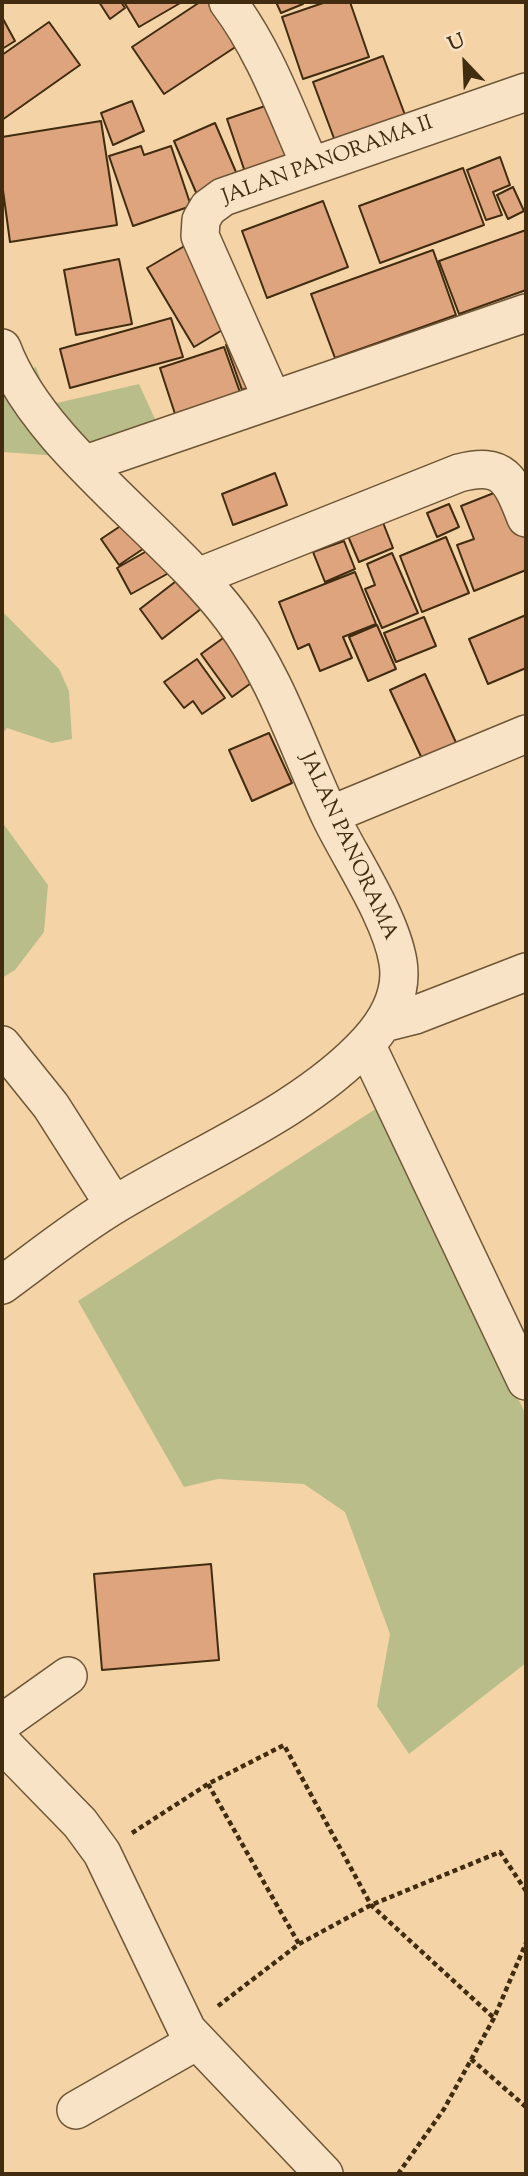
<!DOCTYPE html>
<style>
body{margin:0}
#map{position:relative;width:528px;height:2176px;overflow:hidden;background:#f4d4a7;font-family:"Sorts Mill Goudy",serif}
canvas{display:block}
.frame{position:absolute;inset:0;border:4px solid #412c10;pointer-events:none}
.north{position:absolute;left:430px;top:28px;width:70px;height:70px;-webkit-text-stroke:5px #f8e3c6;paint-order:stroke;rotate:337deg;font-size:19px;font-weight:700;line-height:28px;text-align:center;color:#412c10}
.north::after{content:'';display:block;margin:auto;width:24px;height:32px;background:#412c10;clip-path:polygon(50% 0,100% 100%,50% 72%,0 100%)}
</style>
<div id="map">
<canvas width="528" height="2176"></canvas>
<div class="frame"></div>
<div class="north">U</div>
</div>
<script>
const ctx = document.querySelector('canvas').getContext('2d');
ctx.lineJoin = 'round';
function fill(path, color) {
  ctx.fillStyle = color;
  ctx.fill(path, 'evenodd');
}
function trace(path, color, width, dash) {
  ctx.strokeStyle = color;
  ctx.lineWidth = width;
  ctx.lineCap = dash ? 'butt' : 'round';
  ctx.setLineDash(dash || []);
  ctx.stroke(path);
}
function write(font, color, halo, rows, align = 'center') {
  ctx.font = font + ' "Sorts Mill Goudy",serif';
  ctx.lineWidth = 5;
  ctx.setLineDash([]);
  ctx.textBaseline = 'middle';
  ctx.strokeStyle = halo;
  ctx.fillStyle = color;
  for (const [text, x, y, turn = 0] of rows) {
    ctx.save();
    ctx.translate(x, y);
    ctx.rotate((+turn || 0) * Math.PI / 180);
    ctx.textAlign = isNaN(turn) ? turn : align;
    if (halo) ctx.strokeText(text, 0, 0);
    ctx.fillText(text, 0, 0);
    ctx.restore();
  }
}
fill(new Path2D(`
 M 36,367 L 43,385 L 57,403 L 139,384 L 161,432 L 74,457 L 2,452 L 2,381 Z
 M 2,611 L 59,669 L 69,691 L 72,739 L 52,743 L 7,728 L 2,734 Z
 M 2,822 L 48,885 L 44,932 L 15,970 L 2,978 Z
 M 377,1108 L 526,1415 L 526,1663 L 409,1754 L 377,1706 L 390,1634 L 345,1512 L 304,1484 L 218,1479 L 184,1487 L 78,1301 Z`), '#b9bd89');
const building = new Path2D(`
 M 99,2 L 121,2 L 125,8 L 110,19 Z
 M 124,2 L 182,2 L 139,27 Z
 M 200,2 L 217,2 L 243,42 L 164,94 L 132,47 Z
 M 276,2 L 303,2 L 303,4 L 281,13 Z
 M 326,2 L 350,2 L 369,57 L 303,79 L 282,17 Z
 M 2,17 L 15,41 L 2,49 Z
 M 49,22 L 80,65 L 2,120 L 2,55 Z
 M 383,56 L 408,123 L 338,149 L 313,82 Z
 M 132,101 L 144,131 L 113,145 L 101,113 Z
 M 277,102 L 296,154 L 245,172 L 227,119 Z
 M 101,121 L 117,225 L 10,242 L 2,183 L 2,137 Z
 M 215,123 L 239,179 L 198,197 L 174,141 Z
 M 141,146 L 144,155 L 171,146 L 191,206 L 133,226 L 109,156 Z
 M 500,157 L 510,185 L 493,192 L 502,215 L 486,220 L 467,170 Z
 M 463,168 L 484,225 L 380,263 L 359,206 Z
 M 513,187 L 524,211 L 508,219 L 497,195 Z
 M 323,201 L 348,267 L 267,298 L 242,231 Z
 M 526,230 L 526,290 L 459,314 L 439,261 Z
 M 188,244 L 234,323 L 194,347 L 147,268 Z
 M 433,250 L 456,315 L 335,358 L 311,294 Z
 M 119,259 L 132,324 L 76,335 L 64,270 Z
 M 171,318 L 183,357 L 70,388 L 60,349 Z
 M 242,340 L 258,384 L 242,390 L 226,345 Z
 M 224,347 L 242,398 L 177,420 L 160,368 Z
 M 275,473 L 287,505 L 233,525 L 222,494 Z
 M 509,487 L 526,534 L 526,570 L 474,591 L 457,545 L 474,539 L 461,506 Z
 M 449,504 L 459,527 L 437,537 L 427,513 Z
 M 380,515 L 393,548 L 359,562 L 345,529 Z
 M 134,517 L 152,543 L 119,565 L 101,539 Z
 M 446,537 L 469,593 L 422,612 L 400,556 Z
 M 344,541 L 355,569 L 325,582 L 313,552 Z
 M 161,543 L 176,569 L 131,594 L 117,568 Z
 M 392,553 L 418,613 L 382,628 L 365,589 L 375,585 L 367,564 Z
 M 355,572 L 376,624 L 343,637 L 352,658 L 320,671 L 309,644 L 298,649 L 279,602 Z
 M 184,575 L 206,605 L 162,639 L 140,609 Z
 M 526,615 L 526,668 L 488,684 L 469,639 Z
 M 424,617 L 436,646 L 396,662 L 384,633 Z
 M 377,625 L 396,669 L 368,681 L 349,637 Z
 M 226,636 L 258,678 L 232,697 L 201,654 Z
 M 197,659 L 225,698 L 202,714 L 193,701 L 184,708 L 164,682 Z
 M 425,674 L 458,747 L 424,763 L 390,690 Z
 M 269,733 L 292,783 L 252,801 L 229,750 Z
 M 211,1564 L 219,1660 L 102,1670 L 94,1574 Z`);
fill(building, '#dea47e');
trace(building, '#412c10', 2);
const minor = new Path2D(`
 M 228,2 C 265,51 285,109 310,165
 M 2,348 C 39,447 167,531 232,618 C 277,678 299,751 331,818 C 351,859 391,918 398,962 C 403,993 388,1020 368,1042 C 304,1112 196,1155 116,1204 C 76,1228 39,1258 2,1285
 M 272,399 L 200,236 L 201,220 L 208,208 L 223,197 L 526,92
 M 86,464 L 526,313
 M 198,577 L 459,473 C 504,461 511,480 526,518
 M 330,815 L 526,734
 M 383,1023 L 415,1015 L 526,972
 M 366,1044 L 526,1381
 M 2,1045 L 51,1106 L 114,1205
 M 2,1723 L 68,1676
 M 2,1743 L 80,1823 L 102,1853 L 187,2030 L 324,2174
 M 76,2110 L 197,2041`);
trace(minor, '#6e5636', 40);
trace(new Path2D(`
 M 208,1784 L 299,1944
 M 132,1833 L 208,1784 L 284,1745 L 371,1905 L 494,2018
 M 218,2006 L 299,1944 L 371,1905 L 500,1852 L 526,1891
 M 471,2059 L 526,2107
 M 398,2174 L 444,2109 L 494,2018 L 526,1943`), '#412c10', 4.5, [5, 3.5]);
trace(minor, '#f8e3c6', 37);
write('21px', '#412c10', '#f8e3c6', [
 ["JALAN PANORAMA II",328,162,-20],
 ["JALAN PANORAMA",347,847,65]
]);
</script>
